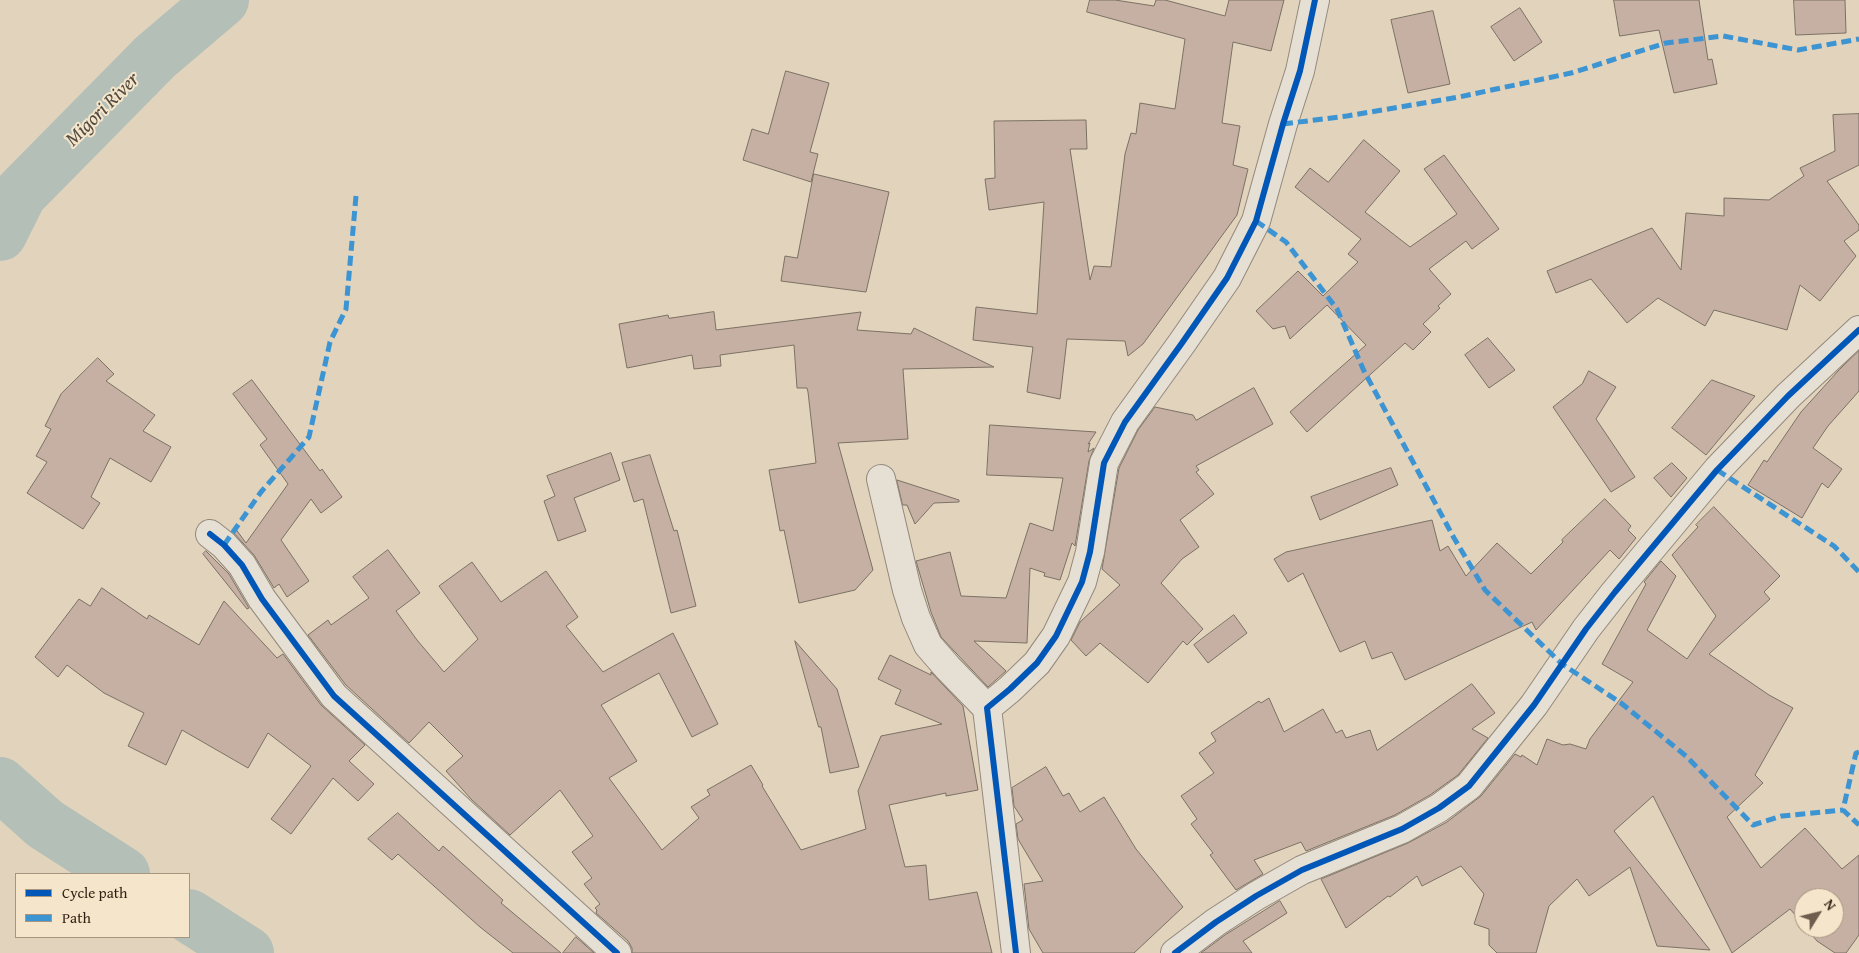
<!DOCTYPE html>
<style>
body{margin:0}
#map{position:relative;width:1859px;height:953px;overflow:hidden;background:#e1d3bc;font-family:"Gentium Book Plus",serif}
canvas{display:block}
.legend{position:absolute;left:15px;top:873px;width:175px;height:65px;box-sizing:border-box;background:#f5e5ca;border:1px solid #a79580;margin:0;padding:6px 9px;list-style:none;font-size:15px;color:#311d11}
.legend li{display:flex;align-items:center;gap:10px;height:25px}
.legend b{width:25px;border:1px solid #a79580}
.north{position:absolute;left:1794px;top:888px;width:50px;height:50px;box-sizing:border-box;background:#f5e5ca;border:1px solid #a79580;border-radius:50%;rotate:54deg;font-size:14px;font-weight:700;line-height:20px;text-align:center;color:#311d11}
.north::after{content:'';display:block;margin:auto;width:18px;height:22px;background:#6f5d4d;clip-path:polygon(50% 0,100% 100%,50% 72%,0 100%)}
</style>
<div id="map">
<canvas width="1859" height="953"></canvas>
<ul class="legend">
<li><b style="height:6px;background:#0057b8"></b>Cycle path</li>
<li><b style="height:6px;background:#3d94d3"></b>Path</li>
</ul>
<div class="north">N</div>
</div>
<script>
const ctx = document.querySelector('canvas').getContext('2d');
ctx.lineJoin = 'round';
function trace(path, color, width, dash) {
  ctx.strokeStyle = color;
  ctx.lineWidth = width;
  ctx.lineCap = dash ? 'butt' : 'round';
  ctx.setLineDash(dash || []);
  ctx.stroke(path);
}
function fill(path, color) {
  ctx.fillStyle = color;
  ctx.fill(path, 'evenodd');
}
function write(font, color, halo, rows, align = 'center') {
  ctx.font = font + ' "Gentium Book Plus",serif';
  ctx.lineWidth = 4;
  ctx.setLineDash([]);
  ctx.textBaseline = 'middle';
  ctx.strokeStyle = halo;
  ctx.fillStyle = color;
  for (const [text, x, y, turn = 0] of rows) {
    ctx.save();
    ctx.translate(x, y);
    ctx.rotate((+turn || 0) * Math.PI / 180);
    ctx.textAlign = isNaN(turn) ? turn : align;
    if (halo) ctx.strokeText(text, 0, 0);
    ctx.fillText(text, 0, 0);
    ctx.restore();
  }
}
trace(new Path2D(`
 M 0,234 L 20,194 L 155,57 L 222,0
 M 0,784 L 45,824 L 123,874
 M 189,916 L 247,953`), '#b3bfb7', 54);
const building = new Path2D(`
 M 1090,0 L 1115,0 L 1154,6 L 1156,0 L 1165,0 L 1225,16 L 1229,0 L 1284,0 L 1271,51 L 1233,42 L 1222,123 L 1240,126 L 1233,165 L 1248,169 L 1237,215 L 1143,344 L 1128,356 L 1125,341 L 1067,339 L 1060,399 L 1027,392 L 1033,347 L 973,340 L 976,307 L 1037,314 L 1044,202 L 989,210 L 985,179 L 995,178 L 994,121 L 1086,120 L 1087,149 L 1070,149 L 1090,280 L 1094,266 L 1111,267 L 1125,154 L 1131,133 L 1136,134 L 1140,103 L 1175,109 L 1185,39 L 1087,12 Z
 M 1614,0 L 1699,0 L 1708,60 L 1712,59 L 1717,84 L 1674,93 L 1659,30 L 1620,36 Z
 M 1794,0 L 1845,0 L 1846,33 L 1796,35 Z
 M 1520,8 L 1542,42 L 1514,61 L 1491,27 Z
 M 1433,11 L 1450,84 L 1408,93 L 1391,20 Z
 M 786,71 L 829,83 L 810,152 L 818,154 L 811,182 L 743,160 L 752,129 L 768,134 Z
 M 1859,114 L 1859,165 L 1827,181 L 1859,225 L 1859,230 L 1844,241 L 1856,256 L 1820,301 L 1800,285 L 1787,330 L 1714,310 L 1705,326 L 1658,298 L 1627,323 L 1591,279 L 1556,293 L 1547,271 L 1652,228 L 1681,270 L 1686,213 L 1724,216 L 1724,198 L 1769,200 L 1804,176 L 1800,168 L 1835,151 L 1833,115 Z
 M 1364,140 L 1400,171 L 1365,212 L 1410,247 L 1457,214 L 1424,169 L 1444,155 L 1499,229 L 1472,249 L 1466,241 L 1429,269 L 1451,294 L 1438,306 L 1440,308 L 1423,324 L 1431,332 L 1413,350 L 1405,343 L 1307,432 L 1290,412 L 1366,345 L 1327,305 L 1290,339 L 1285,326 L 1273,329 L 1256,311 L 1298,271 L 1323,296 L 1358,262 L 1348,254 L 1361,239 L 1295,187 L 1310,168 L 1328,182 Z
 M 814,174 L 889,192 L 866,292 L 781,281 L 785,256 L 797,258 Z
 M 714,312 L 716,330 L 861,312 L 857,330 L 911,334 L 914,328 L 994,367 L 903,369 L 908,439 L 838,443 L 873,570 L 855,590 L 799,603 L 784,530 L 780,531 L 769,470 L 816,463 L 808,392 L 807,388 L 797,388 L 794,345 L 720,355 L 721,366 L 694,369 L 692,355 L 627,368 L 619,324 L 668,315 L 669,318 Z
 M 1488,338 L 1515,370 L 1489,388 L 1465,355 Z
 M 1859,351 L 1859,391 L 1828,426 L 1813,448 L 1842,469 L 1828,488 L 1822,483 L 1802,518 L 1748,485 L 1764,460 L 1767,462 L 1801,412 L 1839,370 Z
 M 98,358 L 114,374 L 106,381 L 155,415 L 143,431 L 171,447 L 151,482 L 110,458 L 91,497 L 100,503 L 83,529 L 27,493 L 47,462 L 36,456 L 51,429 L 45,426 L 61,394 Z
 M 1589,371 L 1616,387 L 1596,419 L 1635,477 L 1611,492 L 1553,407 L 1582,384 Z
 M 252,380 L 320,471 L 322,469 L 342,497 L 321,513 L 311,499 L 281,540 L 309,581 L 287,597 L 279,584 L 274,588 L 254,555 L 232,531 L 235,528 L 246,543 L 288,484 L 260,445 L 267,439 L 233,394 Z
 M 1712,380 L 1755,396 L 1706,455 L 1672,428 Z
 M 1254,388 L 1273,424 L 1196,466 L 1199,470 L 1196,472 L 1214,494 L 1180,520 L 1199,547 L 1182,559 L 1161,583 L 1203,629 L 1187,645 L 1183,641 L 1148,683 L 1100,643 L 1086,656 L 1071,640 L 1080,622 L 1120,585 L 1102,569 L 1119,468 L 1138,430 L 1155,407 L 1193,415 L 1196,420 Z
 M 990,425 L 1096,432 L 1088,444 L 1090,443 L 1088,452 L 1094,448 L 1089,461 L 1075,546 L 1072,543 L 1060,580 L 1044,576 L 1045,573 L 1030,568 L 1027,643 L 974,641 L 1006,671 L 988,687 L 941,637 L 931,612 L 916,561 L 950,552 L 961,596 L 1006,598 L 1030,523 L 1053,531 L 1063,478 L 987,475 Z
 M 611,453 L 620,480 L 574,498 L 586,531 L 558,541 L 544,501 L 555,496 L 547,476 Z
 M 650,455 L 674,531 L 677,530 L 696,606 L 671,613 L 643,499 L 634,502 L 622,463 Z
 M 1672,463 L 1687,478 L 1671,497 L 1654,478 Z
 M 1391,468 L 1398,485 L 1320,520 L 1311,497 Z
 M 897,480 L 959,500 L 959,502 L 934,503 L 915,524 L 907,505 L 903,505 Z
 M 1605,499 L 1631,526 L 1628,530 L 1636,538 L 1619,559 L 1610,550 L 1536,630 L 1532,622 L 1405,680 L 1392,652 L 1372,659 L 1365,641 L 1340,652 L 1303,573 L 1288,582 L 1274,559 L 1286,552 L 1432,520 L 1440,551 L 1448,546 L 1466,576 L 1497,543 L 1531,574 L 1563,542 L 1562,540 Z
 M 1714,507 L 1780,576 L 1764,592 L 1770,599 L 1709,654 L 1769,695 L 1793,708 L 1755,775 L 1763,783 L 1727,817 L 1761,868 L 1805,828 L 1842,869 L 1859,855 L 1859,935 L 1846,953 L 1835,953 L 1817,941 L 1806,928 L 1834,928 L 1834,898 L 1804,898 L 1804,925 L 1790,909 L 1732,953 L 1653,796 L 1614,831 L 1710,950 L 1657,946 L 1630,867 L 1589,896 L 1577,879 L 1549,906 L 1536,953 L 1497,953 L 1489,945 L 1489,929 L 1474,924 L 1484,894 L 1461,866 L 1422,886 L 1417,876 L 1390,897 L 1388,896 L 1346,928 L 1321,879 L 1408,843 L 1447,822 L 1481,796 L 1515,754 L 1521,757 L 1522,755 L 1537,765 L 1547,739 L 1563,745 L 1570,744 L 1586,749 L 1590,739 L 1633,682 L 1602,664 L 1646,584 L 1644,582 L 1661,561 L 1676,576 L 1647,630 L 1687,659 L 1716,616 L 1672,555 L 1698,527 L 1696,525 Z
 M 388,550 L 420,593 L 396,611 L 417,640 L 444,672 L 478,639 L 439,586 L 472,562 L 501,602 L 546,571 L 578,617 L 566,626 L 603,672 L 673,633 L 718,724 L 692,737 L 659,673 L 601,705 L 637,761 L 609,778 L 662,850 L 699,818 L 691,807 L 710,795 L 707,790 L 751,765 L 763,785 L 762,786 L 801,850 L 866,829 L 858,791 L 881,736 L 942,724 L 895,704 L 901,690 L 878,679 L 890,655 L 931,675 L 931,672 L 963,706 L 978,790 L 946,796 L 946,793 L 889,805 L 905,867 L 926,865 L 929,900 L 977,892 L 992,953 L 632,953 L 632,948 L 628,941 L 596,913 L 597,910 L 595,908 L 600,904 L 584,884 L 592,878 L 572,852 L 593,836 L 560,790 L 510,835 L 471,799 L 446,771 L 463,756 L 429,722 L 409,743 L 346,685 L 308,635 L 328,620 L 331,625 L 369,598 L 353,577 Z
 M 206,551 L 229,574 L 249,608 L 247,609 L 203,554 Z
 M 102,588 L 147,619 L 149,615 L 199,645 L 224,601 L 277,658 L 283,654 L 321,705 L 365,745 L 349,761 L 374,784 L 358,801 L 333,778 L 291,834 L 271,819 L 311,766 L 268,733 L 248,768 L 182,730 L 166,765 L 128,746 L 144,713 L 104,693 L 67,665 L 58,677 L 35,657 L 79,599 L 90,606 Z
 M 1234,615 L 1247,633 L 1208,663 L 1194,645 Z
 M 795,641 L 837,689 L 859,767 L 830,773 L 821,727 L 819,727 Z
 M 1472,684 L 1495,713 L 1472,729 L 1488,738 L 1458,775 L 1430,795 L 1395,815 L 1306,851 L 1301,842 L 1254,860 L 1263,874 L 1236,890 L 1210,855 L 1213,853 L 1191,824 L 1197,819 L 1181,796 L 1214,773 L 1199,753 L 1216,741 L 1211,733 L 1259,701 L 1261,703 L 1269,698 L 1284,732 L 1323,709 L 1336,733 L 1342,730 L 1346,738 L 1370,730 L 1377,750 Z
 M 1046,767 L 1063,796 L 1069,793 L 1080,812 L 1104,797 L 1136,849 L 1183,907 L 1134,953 L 1043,953 L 1029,929 L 1024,884 L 1043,881 L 1018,839 L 1016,824 L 1023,820 L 1014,806 L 1012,788 Z
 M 398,813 L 439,851 L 443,846 L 503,900 L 501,903 L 561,953 L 513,953 L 480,927 L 398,854 L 392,860 L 368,839 Z
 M 1280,901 L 1287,913 L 1243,941 L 1252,953 L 1201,953 L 1225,935 Z
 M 576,937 L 594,953 L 563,953 Z`);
fill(building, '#c6b0a4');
trace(building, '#7b7163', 1);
const minor = new Path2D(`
 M 881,479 L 907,590 L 916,618 L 928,645 L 948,668 L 987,708
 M 210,534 L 224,545 L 242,565 L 262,599 L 334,696 L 617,953
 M 1016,953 L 987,708 L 1010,689 L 1037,663 L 1056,636 L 1082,582 L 1090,552 L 1104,463 L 1125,422 L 1182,343 L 1227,278 L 1256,221 L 1283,124 L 1300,71 L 1315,0
 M 1175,953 L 1216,922 L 1256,896 L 1302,870 L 1402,829 L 1439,808 L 1469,786 L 1534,705 L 1586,629 L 1615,592 L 1717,470 L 1788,396 L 1859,330`);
trace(minor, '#93897b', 30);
trace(minor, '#e6dfd4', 28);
trace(new Path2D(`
 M 1283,124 L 1347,116 L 1459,97 L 1571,73 L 1666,43 L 1723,36 L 1798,50 L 1859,39
 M 1256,221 L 1286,242 L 1337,309 L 1364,371 L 1454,538 L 1485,590 L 1562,664 L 1621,703 L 1686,756 L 1753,825 L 1782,816 L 1843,810
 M 1717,470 L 1834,546 L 1859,572
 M 224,545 L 261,492 L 309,437 L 330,342 L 346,309 L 356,196
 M 1859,752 L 1856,753 L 1843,810 L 1859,825`), '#3d94d3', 5, [10, 5]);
trace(new Path2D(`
 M 210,534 L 224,545 L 242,565 L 262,599 L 334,696 L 617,953
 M 1016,953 L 987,708 L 1010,689 L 1037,663 L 1056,636 L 1082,582 L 1090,552 L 1104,463 L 1125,422 L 1182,343 L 1227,278 L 1256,221 L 1283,124 L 1300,71 L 1315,0
 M 1175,953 L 1216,922 L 1256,896 L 1302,870 L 1402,829 L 1439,808 L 1469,786 L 1534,705 L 1586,629 L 1615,592 L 1717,470 L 1788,396 L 1859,330`), '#0057b8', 6);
write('italic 20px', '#524b42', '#f5e5ca', [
 ["Migori River",103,110,-45]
]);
</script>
